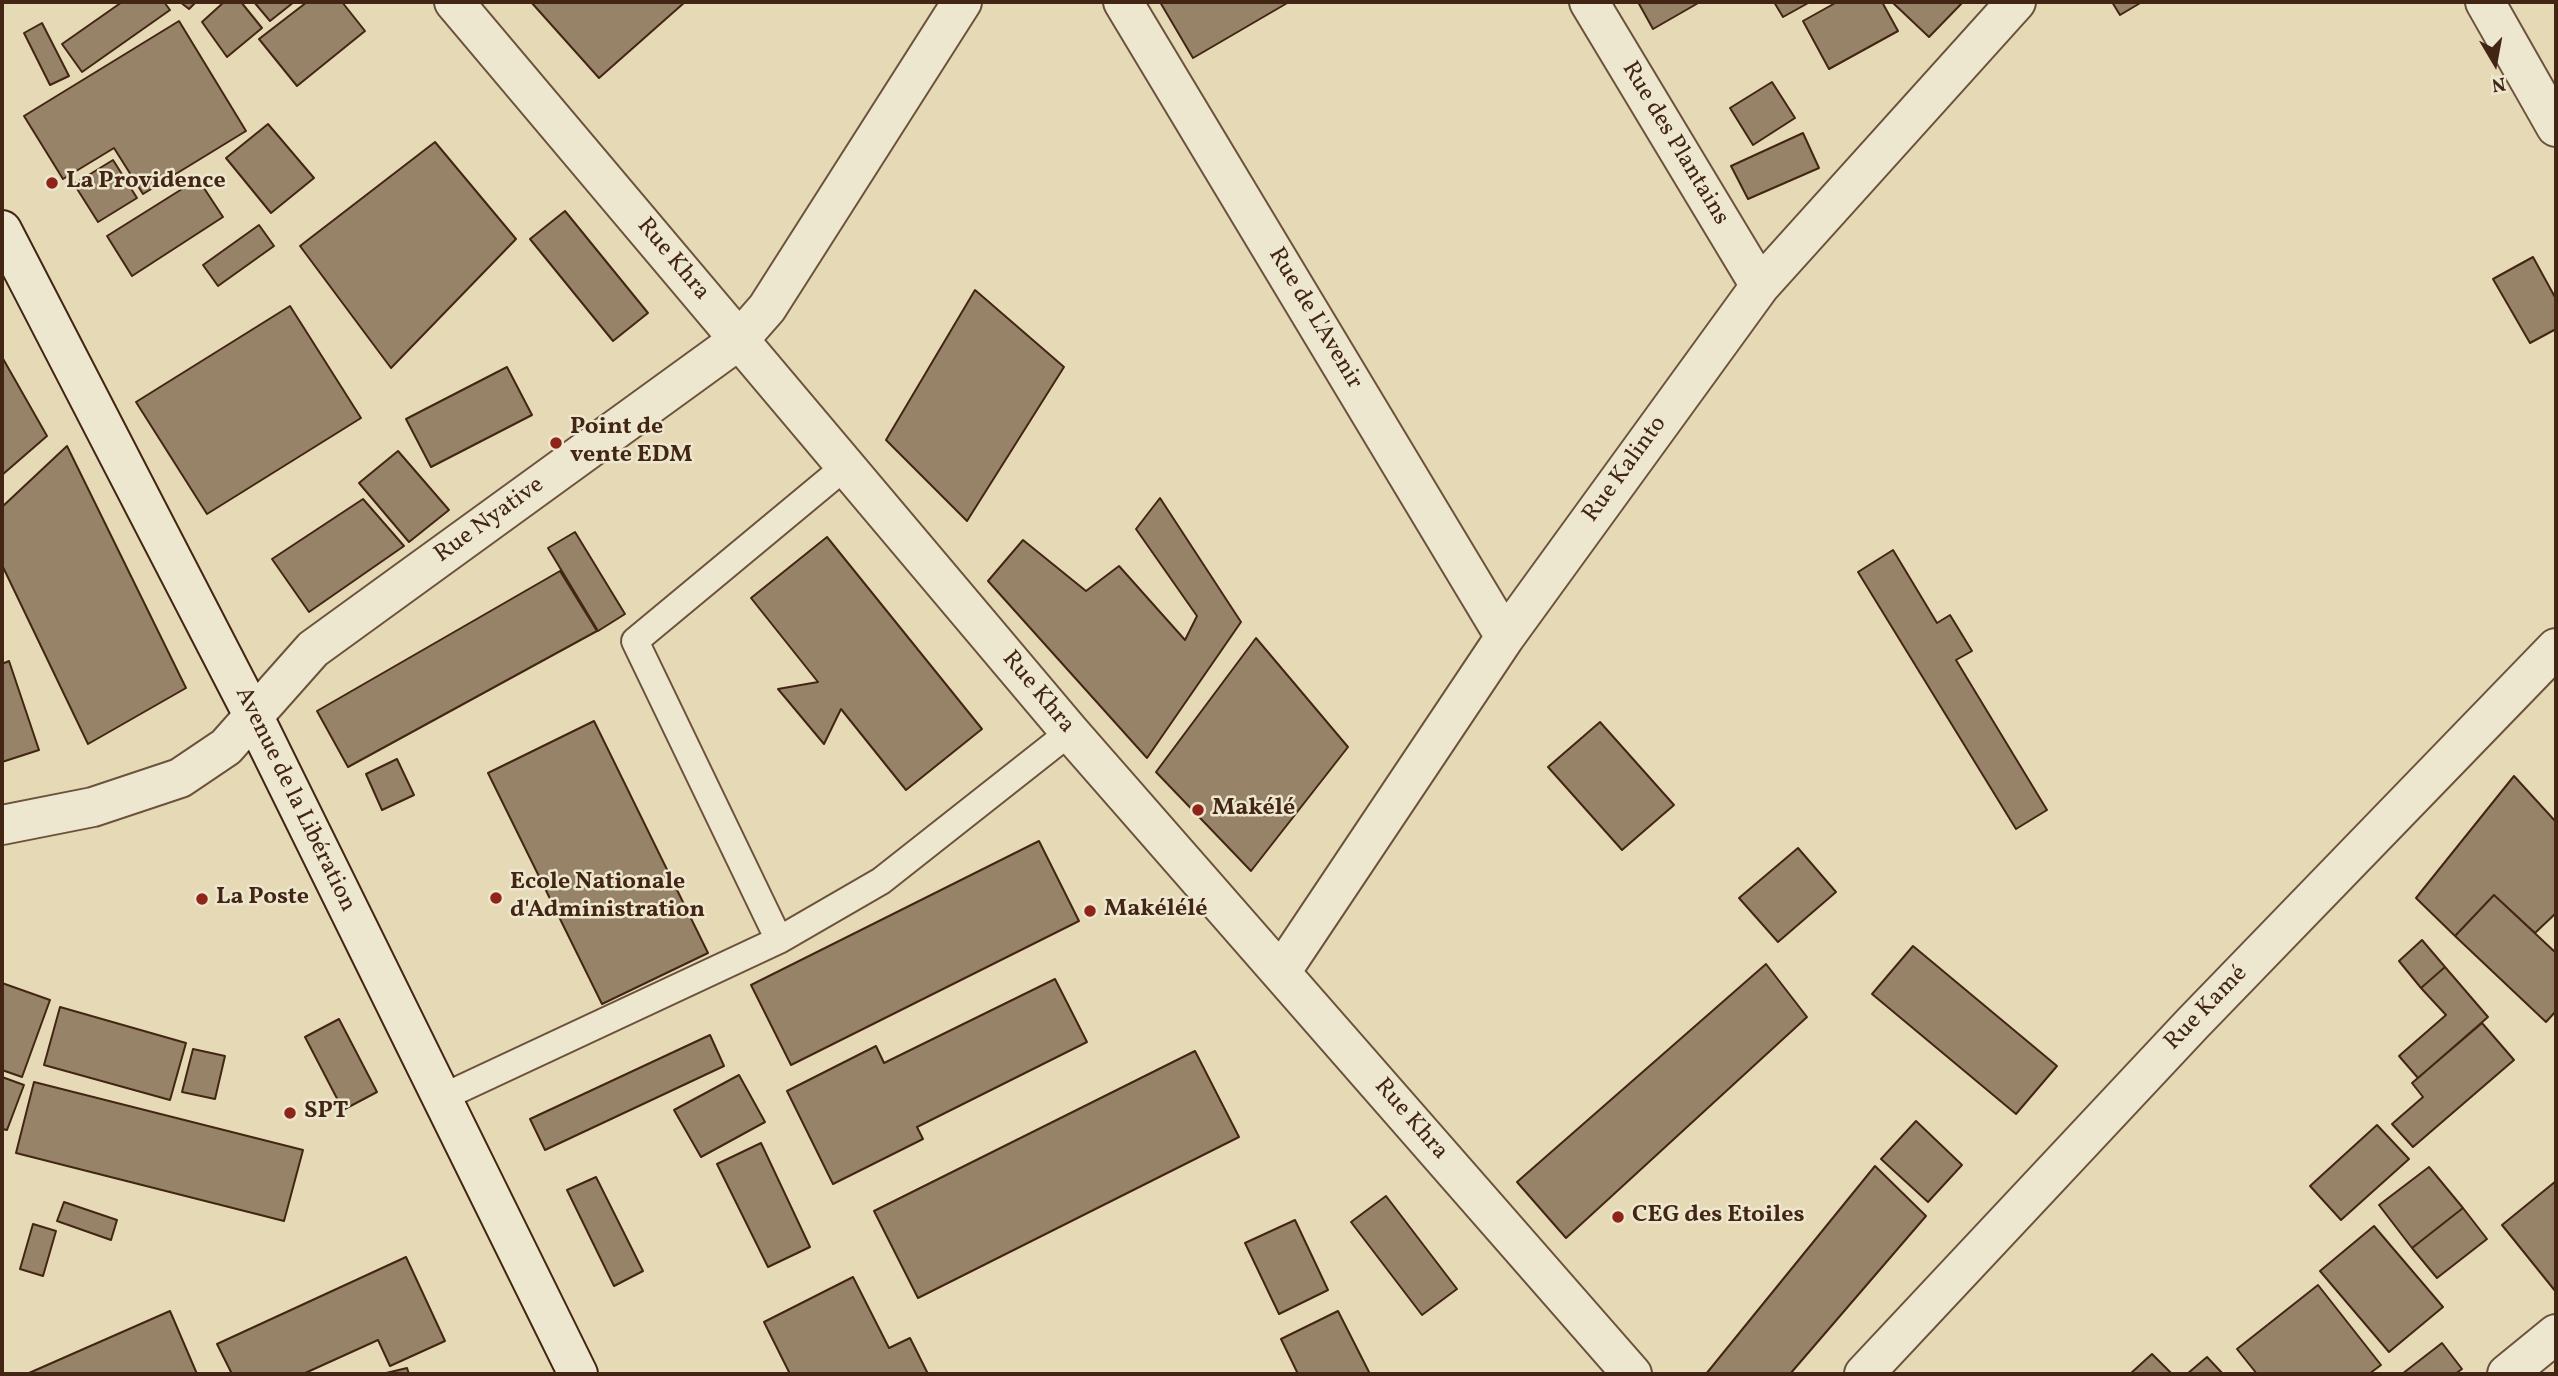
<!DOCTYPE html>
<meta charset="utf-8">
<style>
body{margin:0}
#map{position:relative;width:2558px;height:1376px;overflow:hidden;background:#e5dab5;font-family:Vollkorn,serif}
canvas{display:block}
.frame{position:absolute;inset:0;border:4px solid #432514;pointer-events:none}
.north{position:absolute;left:2460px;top:28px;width:70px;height:70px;-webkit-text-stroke:5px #eee7cf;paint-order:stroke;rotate:170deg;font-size:19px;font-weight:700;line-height:28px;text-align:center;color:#432514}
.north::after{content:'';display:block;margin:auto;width:24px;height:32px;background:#432514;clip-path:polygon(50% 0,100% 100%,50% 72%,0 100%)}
</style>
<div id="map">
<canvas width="2558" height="1376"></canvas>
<div class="frame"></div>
<div class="north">N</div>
</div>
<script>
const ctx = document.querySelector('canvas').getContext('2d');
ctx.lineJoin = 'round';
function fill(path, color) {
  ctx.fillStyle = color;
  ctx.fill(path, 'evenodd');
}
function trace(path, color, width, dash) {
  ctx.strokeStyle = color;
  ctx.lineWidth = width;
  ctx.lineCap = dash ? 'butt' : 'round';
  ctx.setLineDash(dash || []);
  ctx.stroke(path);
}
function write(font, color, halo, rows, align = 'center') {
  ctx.font = font + ' Vollkorn,serif';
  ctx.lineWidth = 5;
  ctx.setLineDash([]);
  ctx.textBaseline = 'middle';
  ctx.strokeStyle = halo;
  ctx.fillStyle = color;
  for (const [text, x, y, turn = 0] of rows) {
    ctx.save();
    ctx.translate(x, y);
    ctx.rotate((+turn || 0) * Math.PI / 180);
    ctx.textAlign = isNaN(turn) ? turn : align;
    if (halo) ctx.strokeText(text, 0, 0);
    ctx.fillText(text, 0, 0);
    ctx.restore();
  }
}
const building = new Path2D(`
 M 122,2 L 164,2 L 170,10 L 82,72 L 62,44 Z
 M 180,2 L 196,2 L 189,9 Z
 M 224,2 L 241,2 L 262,28 L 227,57 L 202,22 Z
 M 254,2 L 294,2 L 270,21 Z
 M 307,2 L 342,2 L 365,31 L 297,86 L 259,39 Z
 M 531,2 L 685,2 L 599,78 Z
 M 1160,2 L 1289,2 L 1193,58 Z
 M 1638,2 L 1700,2 L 1653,29 Z
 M 1774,2 L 1810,2 L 1783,17 Z
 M 1837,2 L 1882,2 L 1898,31 L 1829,69 L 1803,21 Z
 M 1892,2 L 1963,2 L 1929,37 Z
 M 2112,2 L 2142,2 L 2120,15 Z
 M 179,21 L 246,131 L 143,194 L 114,148 L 63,179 L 24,116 Z
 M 42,23 L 69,76 L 50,85 L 24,33 Z
 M 1772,82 L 1795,118 L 1753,145 L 1730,108 Z
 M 268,124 L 314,178 L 271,213 L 226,158 Z
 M 1803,133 L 1819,168 L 1748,199 L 1731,166 Z
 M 435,142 L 516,239 L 391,368 L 300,246 Z
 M 113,160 L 137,198 L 98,222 L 74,184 Z
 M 198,179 L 223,217 L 132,276 L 107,236 Z
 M 565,211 L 648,313 L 613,341 L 530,239 Z
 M 259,225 L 274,246 L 218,286 L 203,265 Z
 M 2533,257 L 2556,299 L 2556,329 L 2530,343 L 2493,279 Z
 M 975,290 L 1064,367 L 967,521 L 886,440 Z
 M 290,306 L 361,418 L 207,514 L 136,402 Z
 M 2,357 L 47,436 L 2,475 Z
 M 507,367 L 532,415 L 431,467 L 406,419 Z
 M 67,446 L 186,688 L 88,744 L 2,565 L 2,507 Z
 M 398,451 L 449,510 L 409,542 L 359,483 Z
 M 1160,498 L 1241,622 L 1147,758 L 988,581 L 1023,540 L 1086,591 L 1119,566 L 1185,640 L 1197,616 L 1136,529 Z
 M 363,499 L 404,546 L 309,612 L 272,559 Z
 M 575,532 L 625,614 L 598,631 L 548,548 Z
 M 827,537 L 982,729 L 906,790 L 841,709 L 824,744 L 778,689 L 818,682 L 751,598 Z
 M 1893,550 L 1937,623 L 1950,615 L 1972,651 L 1956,660 L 2047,810 L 2016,829 L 1858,572 Z
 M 560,571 L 597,631 L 348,767 L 317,711 Z
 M 1256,638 L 1348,747 L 1251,871 L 1156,772 Z
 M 9,661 L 39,750 L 2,762 L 2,664 Z
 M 594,721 L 708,953 L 602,1004 L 488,773 Z
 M 1600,722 L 1674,805 L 1622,850 L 1548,767 Z
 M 397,759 L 414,795 L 382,810 L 366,774 Z
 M 2514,776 L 2556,822 L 2556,913 L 2535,933 L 2494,895 L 2455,936 L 2416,898 Z
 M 1039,841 L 1079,921 L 791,1065 L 751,985 Z
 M 1798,848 L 1836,892 L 1778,942 L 1739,898 Z
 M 2494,895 L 2556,953 L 2556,1011 L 2546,1022 L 2455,936 Z
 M 2422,940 L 2445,967 L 2421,988 L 2399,961 Z
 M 1913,946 L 2057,1066 L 2016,1114 L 1872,994 Z
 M 1766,964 L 1807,1017 L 1566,1238 L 1517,1182 Z
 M 2445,967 L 2488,1017 L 2418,1078 L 2399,1056 L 2446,1015 L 2421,988 Z
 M 1055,979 L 1087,1042 L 917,1127 L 923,1139 L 833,1184 L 787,1091 L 876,1046 L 884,1063 Z
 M 2,983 L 50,1000 L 22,1077 L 2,1070 Z
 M 60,1007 L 186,1043 L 170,1100 L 44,1065 Z
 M 339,1019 L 377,1092 L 343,1110 L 305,1037 Z
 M 2482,1023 L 2514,1060 L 2413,1147 L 2392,1124 L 2423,1097 L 2412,1083 Z
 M 710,1035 L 724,1066 L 545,1150 L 530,1119 Z
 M 193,1049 L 225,1056 L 215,1099 L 182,1092 Z
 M 1195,1051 L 1239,1137 L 918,1298 L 874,1211 Z
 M 739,1075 L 765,1122 L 701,1157 L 674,1110 Z
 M 2,1077 L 24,1085 L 7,1130 L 2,1129 Z
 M 34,1082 L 303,1150 L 284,1221 L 16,1153 Z
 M 1916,1121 L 1962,1165 L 1928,1202 L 1881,1159 Z
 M 2377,1125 L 2409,1159 L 2341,1220 L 2310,1186 Z
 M 761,1143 L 810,1247 L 768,1267 L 717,1164 Z
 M 1875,1166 L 1926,1216 L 1790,1374 L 1706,1374 Z
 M 2429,1167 L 2463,1208 L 2412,1248 L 2379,1205 Z
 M 596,1177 L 643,1271 L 614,1286 L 567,1190 Z
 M 2556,1181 L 2556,1292 L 2502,1225 Z
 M 1386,1196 L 1457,1289 L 1422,1315 L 1351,1222 Z
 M 64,1202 L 117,1220 L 111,1240 L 57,1221 Z
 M 2463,1208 L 2487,1239 L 2437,1278 L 2412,1248 Z
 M 1295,1220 L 1328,1290 L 1279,1314 L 1245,1243 Z
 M 33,1224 L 56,1231 L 43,1276 L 20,1269 Z
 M 2374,1226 L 2443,1307 L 2389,1352 L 2320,1271 Z
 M 406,1257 L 445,1341 L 390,1366 L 378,1340 L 303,1374 L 232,1374 L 217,1344 Z
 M 853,1277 L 889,1348 L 910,1338 L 928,1374 L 790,1374 L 764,1322 Z
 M 2318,1285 L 2381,1365 L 2369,1374 L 2257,1374 L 2237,1349 Z
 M 170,1311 L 197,1374 L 29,1374 L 29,1373 Z
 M 1338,1311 L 1370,1374 L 1298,1374 L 1281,1339 Z
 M 2442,1343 L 2462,1369 L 2455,1374 L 2402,1374 Z
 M 2152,1354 L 2172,1374 L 2130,1374 Z
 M 2207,1357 L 2223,1374 L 2187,1374 Z
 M 407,1368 L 409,1374 L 382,1374 Z`);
fill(building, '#978368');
trace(building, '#432514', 2);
const service = new Path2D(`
 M 847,465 L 635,641 L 779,940 L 881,881 L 1070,732
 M 441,1098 L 779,940`);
const minor = new Path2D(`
 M 454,2 L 1070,732 L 1632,1374
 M 1123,2 L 1505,637
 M 1589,2 L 1760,286
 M 2,825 L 93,807 L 180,778 L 226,747 L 313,649 L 739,340 L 767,308 L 962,2
 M 1281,972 L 1505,637 L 1760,286 L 2016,2
 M 1864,1374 L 2193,1023 L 2556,648
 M 2507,1374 L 2556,1334`);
const tertiary = new Path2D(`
 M 2485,2 L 2556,127`);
const secondary = new Path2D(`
 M 2,230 L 254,717 L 578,1374`);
trace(service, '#6c523c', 30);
trace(minor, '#6c523c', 42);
trace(tertiary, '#6c523c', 42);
trace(secondary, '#432514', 42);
trace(service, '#eee7cf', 26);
trace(minor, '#eee7cf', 38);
trace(tertiary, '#eee7cf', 38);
trace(secondary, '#eee7cf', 38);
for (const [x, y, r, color] of [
 [52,183,7,"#8f2418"],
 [556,443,7,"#8f2418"],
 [1198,810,7,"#8f2418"],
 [496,898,7,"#8f2418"],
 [202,899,7,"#8f2418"],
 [1090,911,7,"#8f2418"],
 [290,1113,7,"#8f2418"],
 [1618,1217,7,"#8f2418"]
]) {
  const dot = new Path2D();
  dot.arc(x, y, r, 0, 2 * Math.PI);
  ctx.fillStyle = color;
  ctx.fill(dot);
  trace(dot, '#eee7cf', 2.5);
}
write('24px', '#432514', '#eee7cf', [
 ["Rue des Plantains",1674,144,59],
 ["Rue Khra",672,260,50],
 ["Rue de L'Avenir",1314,319,59],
 ["Rue Kalinto",1626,470,-54],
 ["Rue Nyative",490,521,-36],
 ["Rue Khra",1037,693,50],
 ["Avenue de la Libération",294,800,64],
 ["Rue Kamé",2207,1009,-46],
 ["Rue Khra",1410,1120,49]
]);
write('bold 24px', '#432514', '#eee7cf', [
 ["La Providence",66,183],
 ["Point de",570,429],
 ["vente EDM",570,457],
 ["Makélé",1212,810],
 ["Ecole Nationale",510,884],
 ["d'Administration",510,912],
 ["La Poste",216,899],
 ["Makélélé",1104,911],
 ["SPT",304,1113],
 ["CEG des Etoiles",1632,1217]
], 'left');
</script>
